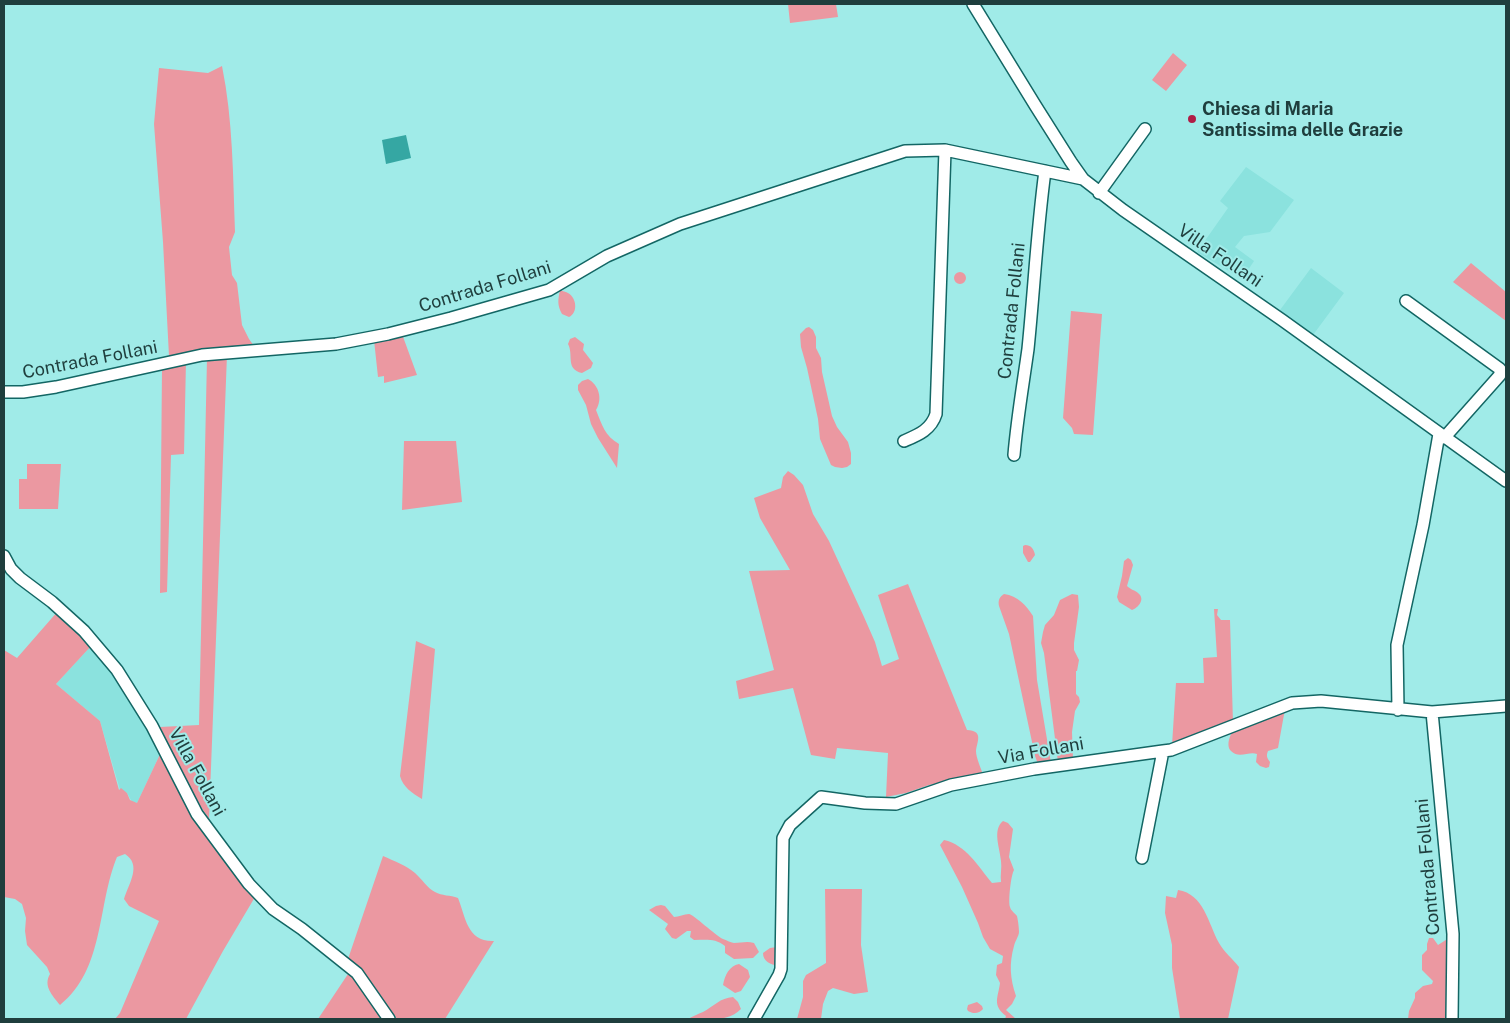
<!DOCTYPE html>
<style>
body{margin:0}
#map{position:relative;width:1510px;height:1023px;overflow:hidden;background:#a0ebe8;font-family:"Public Sans",sans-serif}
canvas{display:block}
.frame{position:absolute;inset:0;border:5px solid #1f3e3d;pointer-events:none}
</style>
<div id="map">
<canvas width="1510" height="1023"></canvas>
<div class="frame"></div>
</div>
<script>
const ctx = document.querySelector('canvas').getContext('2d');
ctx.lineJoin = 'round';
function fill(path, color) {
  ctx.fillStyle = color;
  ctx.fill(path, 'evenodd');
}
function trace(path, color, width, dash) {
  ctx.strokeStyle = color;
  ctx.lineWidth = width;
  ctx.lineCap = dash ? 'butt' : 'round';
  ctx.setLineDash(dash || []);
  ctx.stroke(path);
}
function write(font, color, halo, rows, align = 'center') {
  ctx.font = font + ' "Public Sans",sans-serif';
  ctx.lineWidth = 4;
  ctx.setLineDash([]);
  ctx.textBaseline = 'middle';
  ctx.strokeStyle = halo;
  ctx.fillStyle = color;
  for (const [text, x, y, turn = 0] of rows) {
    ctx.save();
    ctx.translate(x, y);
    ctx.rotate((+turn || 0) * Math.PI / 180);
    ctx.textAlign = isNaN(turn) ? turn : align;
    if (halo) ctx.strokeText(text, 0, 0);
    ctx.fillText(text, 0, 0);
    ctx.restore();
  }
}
fill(new Path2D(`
 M 1246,167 L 1294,200 L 1270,232 L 1244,236 L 1235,247 L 1254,261 L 1242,279 L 1197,252 L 1228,208 L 1220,201 Z
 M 1311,268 L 1344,293 L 1313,335 L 1280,310 Z
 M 92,645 L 117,678 L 162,750 L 137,803 L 132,802 L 127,793 L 120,790 L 100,721 L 56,684 Z`), '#8be2de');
fill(new Path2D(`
 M 788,4 L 836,4 L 838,17 L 790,23 Z
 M 1173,53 L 1187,65 L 1166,91 L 1152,80 Z
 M 222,66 C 233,120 233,176 235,232 L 229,247 L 232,275 L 237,283 L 242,325 L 249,339 L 254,346 L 203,350 L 169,356 L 163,242 L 154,124 L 159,68 L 208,73 Z
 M 1471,263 L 1506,292 L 1506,321 L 1453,282 Z
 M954 278a6 6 0 1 1 12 0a6 6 0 1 1-12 0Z
 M 560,290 C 562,291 567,292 568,293 C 577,298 578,313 569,317 L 562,314 C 557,305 558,300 560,290 Z
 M 1071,311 L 1102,314 L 1093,435 L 1074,434 L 1072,428 L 1063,418 Z
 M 809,327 L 813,330 L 816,337 L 816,348 L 821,358 L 822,372 L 832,416 L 837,427 L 848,442 L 851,453 L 851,464 L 847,467 L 842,468 L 835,467 L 831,465 L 820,439 L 818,419 L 807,368 L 801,347 L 800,334 L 806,328 Z
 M 402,334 L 417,375 L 384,383 L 384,376 L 378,377 L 374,340 Z
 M 575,337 L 584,344 L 583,350 L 593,363 L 591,368 L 582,373 C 565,369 574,355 568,344 L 570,339 Z
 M 227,355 L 209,819 L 199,804 L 160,727 L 199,725 L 207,358 Z
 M 186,361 L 184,454 L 171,455 L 167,592 L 160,593 L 162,367 Z
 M 588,379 C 599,385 603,399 596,410 C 602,425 605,436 619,444 L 617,468 L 598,438 L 591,424 L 586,405 L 578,390 L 578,385 L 582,381 Z
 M 404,441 L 456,441 L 462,502 L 402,510 Z
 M 27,464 L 61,464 L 58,509 L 19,509 L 19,479 L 27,479 Z
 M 788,471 L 794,475 L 803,485 L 813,514 L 829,541 L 864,617 L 875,642 L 882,666 L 899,659 L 878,595 L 908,584 L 967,730 C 984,731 977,741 976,751 C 976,758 981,768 983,775 L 929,785 L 906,793 L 886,797 L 888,753 L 837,748 L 835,759 L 811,755 L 793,688 L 739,699 L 736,681 L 774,670 L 749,571 L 790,570 L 760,518 L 754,498 L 781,488 L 783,477 Z
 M 1025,545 C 1031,545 1034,549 1035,555 L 1030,562 L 1028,562 L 1023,553 L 1023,546 Z
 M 1128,558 L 1131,560 L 1133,565 L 1127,586 C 1131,590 1135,590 1138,593 C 1146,599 1138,608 1132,610 L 1119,602 L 1117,597 L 1122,576 L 1124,561 Z
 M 1004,594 C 1018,596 1026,605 1033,616 L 1037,680 L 1051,763 L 1038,764 L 1035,756 L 1009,634 L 999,606 C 998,601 999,597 1004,594 Z
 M 1072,594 L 1078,595 L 1079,607 L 1074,643 L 1074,650 L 1079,660 L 1077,671 L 1076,671 L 1076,694 L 1079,697 L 1080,702 L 1075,711 L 1072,732 L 1073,760 L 1058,762 L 1044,653 L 1041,643 L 1043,632 L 1045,625 L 1054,615 L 1060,600 Z
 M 1214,609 L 1218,609 L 1217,615 L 1221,620 L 1230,620 L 1233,723 L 1172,745 L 1176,683 L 1204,683 L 1203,658 L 1217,657 Z
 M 58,611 L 92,645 L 56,684 L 100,721 L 119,790 L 121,788 L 127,793 L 130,800 L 137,803 L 162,750 L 255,897 L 223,951 L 186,1019 L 115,1019 L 120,1013 L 159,921 L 129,906 L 124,899 C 129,883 142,865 125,854 L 117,857 C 97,905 105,969 60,1005 C 52,995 43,986 50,974 L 47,967 L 27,945 L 25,931 L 26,918 L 22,904 L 15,899 L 4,897 L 4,650 L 17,658 Z
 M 416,641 L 435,649 L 422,799 C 412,793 403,787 400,776 Z
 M 1285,709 L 1278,748 L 1268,751 C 1266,756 1267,758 1270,762 L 1269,767 L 1266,768 L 1260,766 L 1256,762 L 1257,754 C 1249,751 1239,759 1231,751 C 1225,745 1231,731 1237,727 C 1249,720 1272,715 1285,709 Z
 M 1003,821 L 1008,823 L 1013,829 L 1009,857 L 1014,870 C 1011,875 1008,901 1010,907 C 1011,911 1015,913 1017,916 C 1018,920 1019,928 1019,932 C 1019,936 1015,941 1014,946 C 1009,964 1010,978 1016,996 L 1012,1004 L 1006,1010 L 1016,1019 L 1005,1019 L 1006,1016 C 992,1005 998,998 1000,983 L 996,975 L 997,965 L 1002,963 L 1003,956 L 990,949 L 983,937 L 978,923 L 962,887 L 940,845 L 944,840 C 966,845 978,866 992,883 L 1001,882 C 1000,875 1002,868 1001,861 C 1000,848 992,830 1003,821 Z
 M 383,856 C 394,861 406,865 415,873 C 422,879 427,888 435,892 C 442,896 450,895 458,898 C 466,918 467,942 494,941 L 445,1019 L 397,1019 L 363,973 L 348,959 Z
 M 825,889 L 862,889 L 861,945 L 868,992 L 854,994 L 833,988 L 828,991 L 823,1004 L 821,1019 L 797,1019 L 803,997 L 803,981 L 806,975 L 826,963 Z
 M 1178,890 C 1204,894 1208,923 1219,943 C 1224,952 1233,959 1239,967 L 1228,1019 L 1180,1019 L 1172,968 L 1172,945 L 1165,913 L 1166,896 L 1176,898 Z
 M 661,905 L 665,906 L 674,917 C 679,917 684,914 689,914 C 693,914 716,936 723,939 C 726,940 732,943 734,943 C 741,943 747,941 754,943 L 759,952 L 753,958 L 734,959 L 725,953 L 725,946 C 715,938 706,940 694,940 L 690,937 L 691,931 L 687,931 L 676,939 L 672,938 L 665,929 L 668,924 L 649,910 L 656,906 Z
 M 1452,936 L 1458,980 L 1454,1019 L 1408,1019 L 1409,1011 L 1415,998 L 1415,993 L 1423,986 L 1432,984 L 1433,981 L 1422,970 L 1422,955 L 1427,950 L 1427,944 L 1429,938 L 1433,938 L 1438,945 Z
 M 777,947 L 778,966 C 771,964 763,962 763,953 L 770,948 Z
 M 739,964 L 748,970 L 750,977 L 741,991 L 735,993 L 723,985 C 725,975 729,966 739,964 Z
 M 350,971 L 384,1019 L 318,1019 Z
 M 733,997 L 738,1002 L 741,1009 C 727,1023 707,1019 688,1019 C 693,1016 698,1014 703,1012 C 714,1006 720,998 733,997 Z
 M 977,1002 L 982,1006 L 983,1009 C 979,1014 973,1014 968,1011 L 967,1009 L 968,1005 Z`), '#eb98a1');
fill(new Path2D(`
 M 406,135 L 411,158 L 386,164 L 382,140 Z`), '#35a7a3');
const minor = new Path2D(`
 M 973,4 L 1035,105 L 1071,162 L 1083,179 L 1123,210 L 1282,320 L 1506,481
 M 1099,193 L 1145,129
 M 1406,301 L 1500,369 L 1500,375 L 1444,438
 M 4,392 L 23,392 L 56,387 L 202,355 L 336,344 L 388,334 L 451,318 L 549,290 L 607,256 L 680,224 L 905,151 L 945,150 L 1083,179
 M 904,441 C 918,435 931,430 936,414 L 945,150
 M 1014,455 C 1017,419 1023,385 1028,349 C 1034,290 1037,230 1045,171
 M 4,556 L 11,569 L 20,578 L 52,602 L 84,631 L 117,670 L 152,726 L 197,814 L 249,884 L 273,909 L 302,929 L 357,973 L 389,1019
 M 1398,710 L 1397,645 L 1423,525 L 1439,434
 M 1432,712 L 1453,934 L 1452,1019
 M 1142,858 L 1163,751
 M 754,1019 L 779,975 L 781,969 L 783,838 L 790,825 L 821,797 L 865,803 L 896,804 L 951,785 L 1034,769 L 1163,751 L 1171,750 L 1292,703 L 1321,701 L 1432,712 L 1506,706`);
trace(minor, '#136664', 14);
trace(minor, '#fff', 11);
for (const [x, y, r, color] of [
 [1192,119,5,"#b01d46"]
]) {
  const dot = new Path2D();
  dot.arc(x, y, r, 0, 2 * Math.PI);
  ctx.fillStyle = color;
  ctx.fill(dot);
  trace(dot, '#a0ebe8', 2);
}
write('bold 18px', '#1f3e3d', '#a0ebe8', [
 ["Chiesa di Maria",1202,109],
 ["Santissima delle Grazie",1202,130]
], 'left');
write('18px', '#1f3e3d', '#a0ebe8', [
 ["Villa Follani",1220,256,34],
 ["Contrada Follani",485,287,-17],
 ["Contrada Follani",1012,311,-84],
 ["Contrada Follani",90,360,-11],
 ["Via Follani",1041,751,-10],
 ["Villa Follani",197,772,61],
 ["Contrada Follani",1428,867,-95]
]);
</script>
